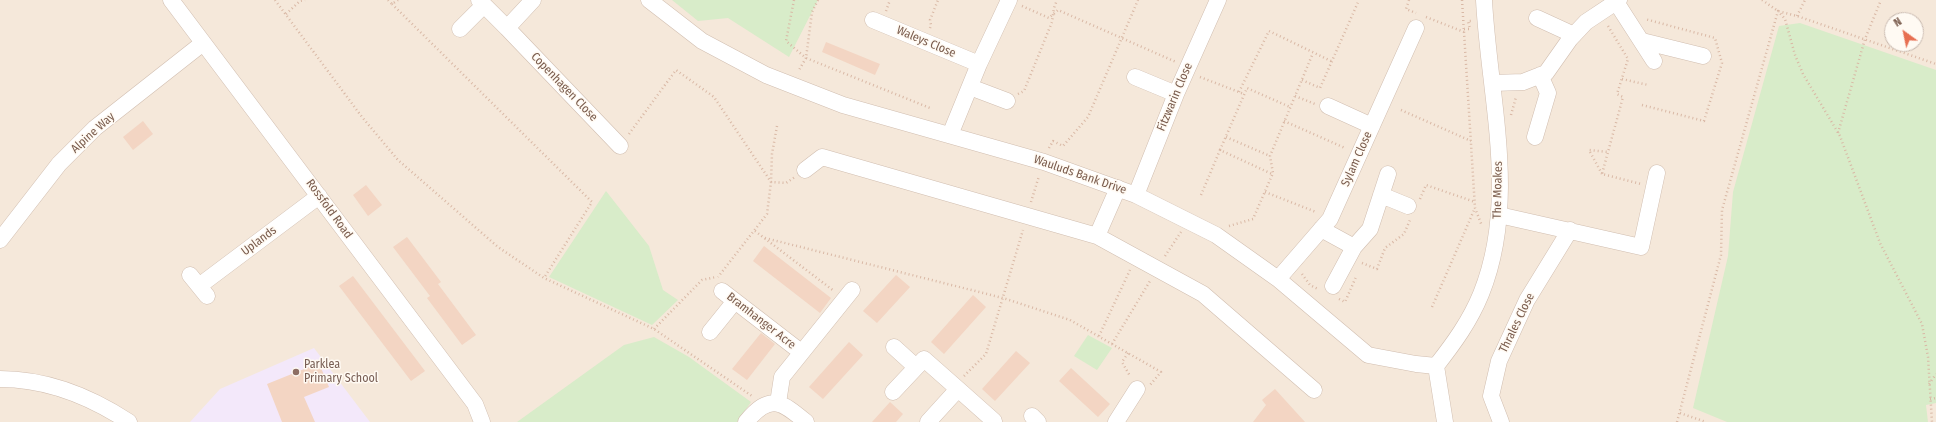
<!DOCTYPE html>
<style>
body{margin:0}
#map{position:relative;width:1936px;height:422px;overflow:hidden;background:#fdf6ec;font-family:"Fira Sans Condensed",sans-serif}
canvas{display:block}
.north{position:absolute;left:1884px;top:12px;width:40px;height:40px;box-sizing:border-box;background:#fffaf3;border:1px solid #cabbb1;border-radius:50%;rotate:327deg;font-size:11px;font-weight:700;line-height:16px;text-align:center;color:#7a5c4d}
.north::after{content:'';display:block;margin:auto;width:14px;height:18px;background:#e76f51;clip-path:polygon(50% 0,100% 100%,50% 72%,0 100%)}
</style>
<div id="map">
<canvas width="1936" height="422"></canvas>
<div class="north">N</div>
</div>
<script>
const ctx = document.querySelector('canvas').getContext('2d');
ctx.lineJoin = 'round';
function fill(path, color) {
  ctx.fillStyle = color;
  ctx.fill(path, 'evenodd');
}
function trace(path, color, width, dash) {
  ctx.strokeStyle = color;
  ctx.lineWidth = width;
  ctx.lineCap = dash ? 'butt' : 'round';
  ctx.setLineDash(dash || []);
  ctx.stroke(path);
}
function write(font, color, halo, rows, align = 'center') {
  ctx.font = font + ' "Fira Sans Condensed",sans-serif';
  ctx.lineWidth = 3;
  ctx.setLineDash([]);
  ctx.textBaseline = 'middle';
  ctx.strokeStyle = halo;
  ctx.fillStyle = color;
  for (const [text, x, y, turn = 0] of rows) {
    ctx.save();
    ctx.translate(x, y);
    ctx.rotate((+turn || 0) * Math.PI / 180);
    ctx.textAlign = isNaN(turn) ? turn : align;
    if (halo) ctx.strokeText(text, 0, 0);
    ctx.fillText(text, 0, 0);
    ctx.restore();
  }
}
fill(new Path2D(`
 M 0,0 L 1936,0 L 1936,422 L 0,422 ZM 1892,20 L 1916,20 L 1916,44 L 1892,44 Z`), '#f5e8da');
fill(new Path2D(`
 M 314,348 L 370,422 L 190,422 L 220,389 Z`), '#f3e8fa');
fill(new Path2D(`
 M 672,0 L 818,0 L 789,57 L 728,18 L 698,21 Z
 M 1800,23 L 1936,70 L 1936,403 L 1926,405 L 1928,422 L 1727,422 L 1693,408 L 1728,256 L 1733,192 L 1779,26 Z
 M 606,191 L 649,246 L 663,290 L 678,300 L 652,325 L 549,277 Z
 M 1088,335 L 1112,348 L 1097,370 L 1074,356 Z
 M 654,337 L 689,357 L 751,402 L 737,422 L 517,422 L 624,345 Z`), '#d8ecc9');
fill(new Path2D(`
 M 826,42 L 880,64 L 875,75 L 822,52 Z
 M 143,121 L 153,134 L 133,150 L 123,137 Z
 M 366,185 L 382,205 L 368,216 L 353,195 Z
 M 407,237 L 441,282 L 438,284 L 476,335 L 462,345 L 427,298 L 430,296 L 393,247 Z
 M 764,246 L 831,298 L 820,313 L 753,261 Z
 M 896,275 L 910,287 L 877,323 L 863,311 Z
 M 353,276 L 425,371 L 411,381 L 339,286 Z
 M 973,295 L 986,307 L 944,354 L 931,342 Z
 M 761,333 L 775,344 L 747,380 L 732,369 Z
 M 849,342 L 863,355 L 823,399 L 809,387 Z
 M 1016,351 L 1030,363 L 995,401 L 982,389 Z
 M 319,363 L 329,387 L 304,397 L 315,422 L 282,422 L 267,384 Z
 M 1071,368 L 1110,404 L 1098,417 L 1059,381 Z
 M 1275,389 L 1305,422 L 1253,422 L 1266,405 L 1262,400 Z
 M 890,402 L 903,414 L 896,422 L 872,422 Z`), '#f3d5c3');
const minor = new Path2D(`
 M 171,0 L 475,404 L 482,422
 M 479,0 L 507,28 L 533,0
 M 649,0 L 702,41 L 766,75 L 843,105 L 1044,162 L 1136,195 L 1216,235 L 1278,279 L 1368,355 L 1416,364 L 1436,366
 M 1616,2 L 1654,61
 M 1537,18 L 1574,35
 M 873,20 L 979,64
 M 507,28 L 620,146
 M 460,29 L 484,5
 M 1642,41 L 1703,56
 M 1135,77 L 1176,94
 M 1493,83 L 1523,82 L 1546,73 L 1570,39 L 1586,22 L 1619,0
 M 970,87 L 1007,101
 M 1328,106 L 1372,126
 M 950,135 L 979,64 L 1009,0
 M 1535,137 L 1548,93 L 1540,75
 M 805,170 L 822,157 L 1097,236 L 1203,294 L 1314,390
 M 1136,195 L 1176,94 L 1218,0
 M 1381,195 L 1408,206
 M 1499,215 L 1641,247 L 1657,173
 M 1321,229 L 1354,247
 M 1097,236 L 1118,188
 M 0,240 L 59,164 L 95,128 L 203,43
 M 190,275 L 207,296
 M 1278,279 L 1330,219 L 1416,28
 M 199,286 L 319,196
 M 1333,286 L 1354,247 L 1370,229 L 1388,174
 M 722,291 L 801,352
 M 710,332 L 735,301
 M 894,347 L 916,367
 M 1436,366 C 1454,343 1470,321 1481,294 C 1519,200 1489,97 1484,0
 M 1436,366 L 1445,422
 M 0,379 C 46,379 91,397 129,422
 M 958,389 L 994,421
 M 893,392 L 924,359 L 958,389 L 928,422
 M 778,403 L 782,377 L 852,290
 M 1032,416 L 1038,422
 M 746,422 C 770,393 781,401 806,422
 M 1116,422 L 1137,389
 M 1501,422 L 1491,396 L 1499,361 L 1527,300 L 1570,230`);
trace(minor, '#d1beb0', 17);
trace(new Path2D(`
 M 275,0 L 362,117 L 398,160 L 498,247 L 544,278 L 654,329 L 752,396
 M 388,0 L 392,4 L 398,0
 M 794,0 L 786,41 L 806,58 L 799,70
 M 818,0 L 812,12 L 806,58 L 930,108
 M 1409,0 L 1406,9 L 1416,13
 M 1462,0 L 1475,208 L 1482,226
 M 1762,0 L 1778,11 L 1797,16 L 1936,64
 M 392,4 L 592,202 L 544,278
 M 1022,6 L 1049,18 L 1058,10 L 1176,62
 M 886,11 L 890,0
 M 286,14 L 300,1 L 305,0
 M 1797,16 L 1805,0
 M 1426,17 L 1464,32
 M 1608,26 L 1628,59 L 1617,94 L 1623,97 L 1602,174 L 1641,184
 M 930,28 L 931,25 L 930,20 L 938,0
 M 1464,29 L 1470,29 L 1468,21 L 1471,21
 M 1200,77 L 1244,94
 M 1622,79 L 1648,85
 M 1302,80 L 1320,88 L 1359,0
 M 1239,92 L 1269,31 L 1333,62
 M 1018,94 L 1024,91 L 1052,22 L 1054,8 L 1057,0
 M 1295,96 L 1315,104
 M 1642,105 L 1704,121 L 1722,63 L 1715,38 L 1645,19
 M 1401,110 L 1471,141
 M 1511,115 L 1516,97
 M 1284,121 L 1345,148
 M 777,126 L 772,154 L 771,182 L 786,183 L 795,177
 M 1838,133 L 1865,39 L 1881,0
 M 629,134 L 676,70 L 714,97 L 771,182 L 767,214 L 718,277
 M 1226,137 L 1270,156
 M 1049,148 L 1053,141 L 1063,146 L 1088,117 L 1138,0
 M 1220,150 L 1247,88 L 1290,107
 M 1602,174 L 1589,150 L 1608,152
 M 1265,192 L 1316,212
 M 1201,195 L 1220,150 L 1272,174
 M 1420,199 L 1426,185 L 1475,202
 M 1031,202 L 1039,176
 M 1229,226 L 1253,219 L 1273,173 L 1270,156 L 1313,53
 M 755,231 L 834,291
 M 765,238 L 1003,298 L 1070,320 L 1161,372 L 1150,385
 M 1165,256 L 1181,232
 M 1362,263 L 1377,269 L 1385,248 L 1404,234 L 1410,220
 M 1302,274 L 1310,285 L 1318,289
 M 1339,299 L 1345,302 L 1356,277
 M 1432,307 L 1475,208
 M 654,329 L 702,280 L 716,277
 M 1099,336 L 1130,270
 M 1112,344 L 1150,281
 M 1128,353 L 1122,362 L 1130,376
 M 964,376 L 986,354 L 1023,230
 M 1929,384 L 1936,374
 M 1930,399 L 1936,398
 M 1680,413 L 1706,422
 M 1677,422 L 1721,255 L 1722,210 L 1778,11 L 1785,19 L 1795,55 L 1803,74 L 1840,136 L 1880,243 L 1922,324 L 1928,357 L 1932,422`), '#d9b8a5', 2.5, [1, 3]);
trace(minor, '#fff', 16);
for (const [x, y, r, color] of [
 [296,372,4,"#8d6e63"]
]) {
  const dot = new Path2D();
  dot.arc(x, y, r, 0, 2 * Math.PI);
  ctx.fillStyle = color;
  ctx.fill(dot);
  trace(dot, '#fffaf3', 1.5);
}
write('12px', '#7a5c4d', '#fffaf3', [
 ["Waleys Close",926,42,23],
 ["Copenhagen Close",564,87,46],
 ["Fitzwarin Close",1175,97,-67],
 ["Alpine Way",93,133,-42],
 ["Sylam Close",1357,159,-66],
 ["Wauluds Bank Drive",1080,175,19],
 ["The Moakes",1498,190,-89],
 ["Rossfold Road",329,209,54],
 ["Uplands",259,241,-37],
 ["Bramhanger Acre",761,321,38],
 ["Thrales Close",1517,323,-64]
]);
write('12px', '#785e54', '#fffaf3', [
 ["Parklea",304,365],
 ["Primary School",304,379]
], 'left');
</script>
